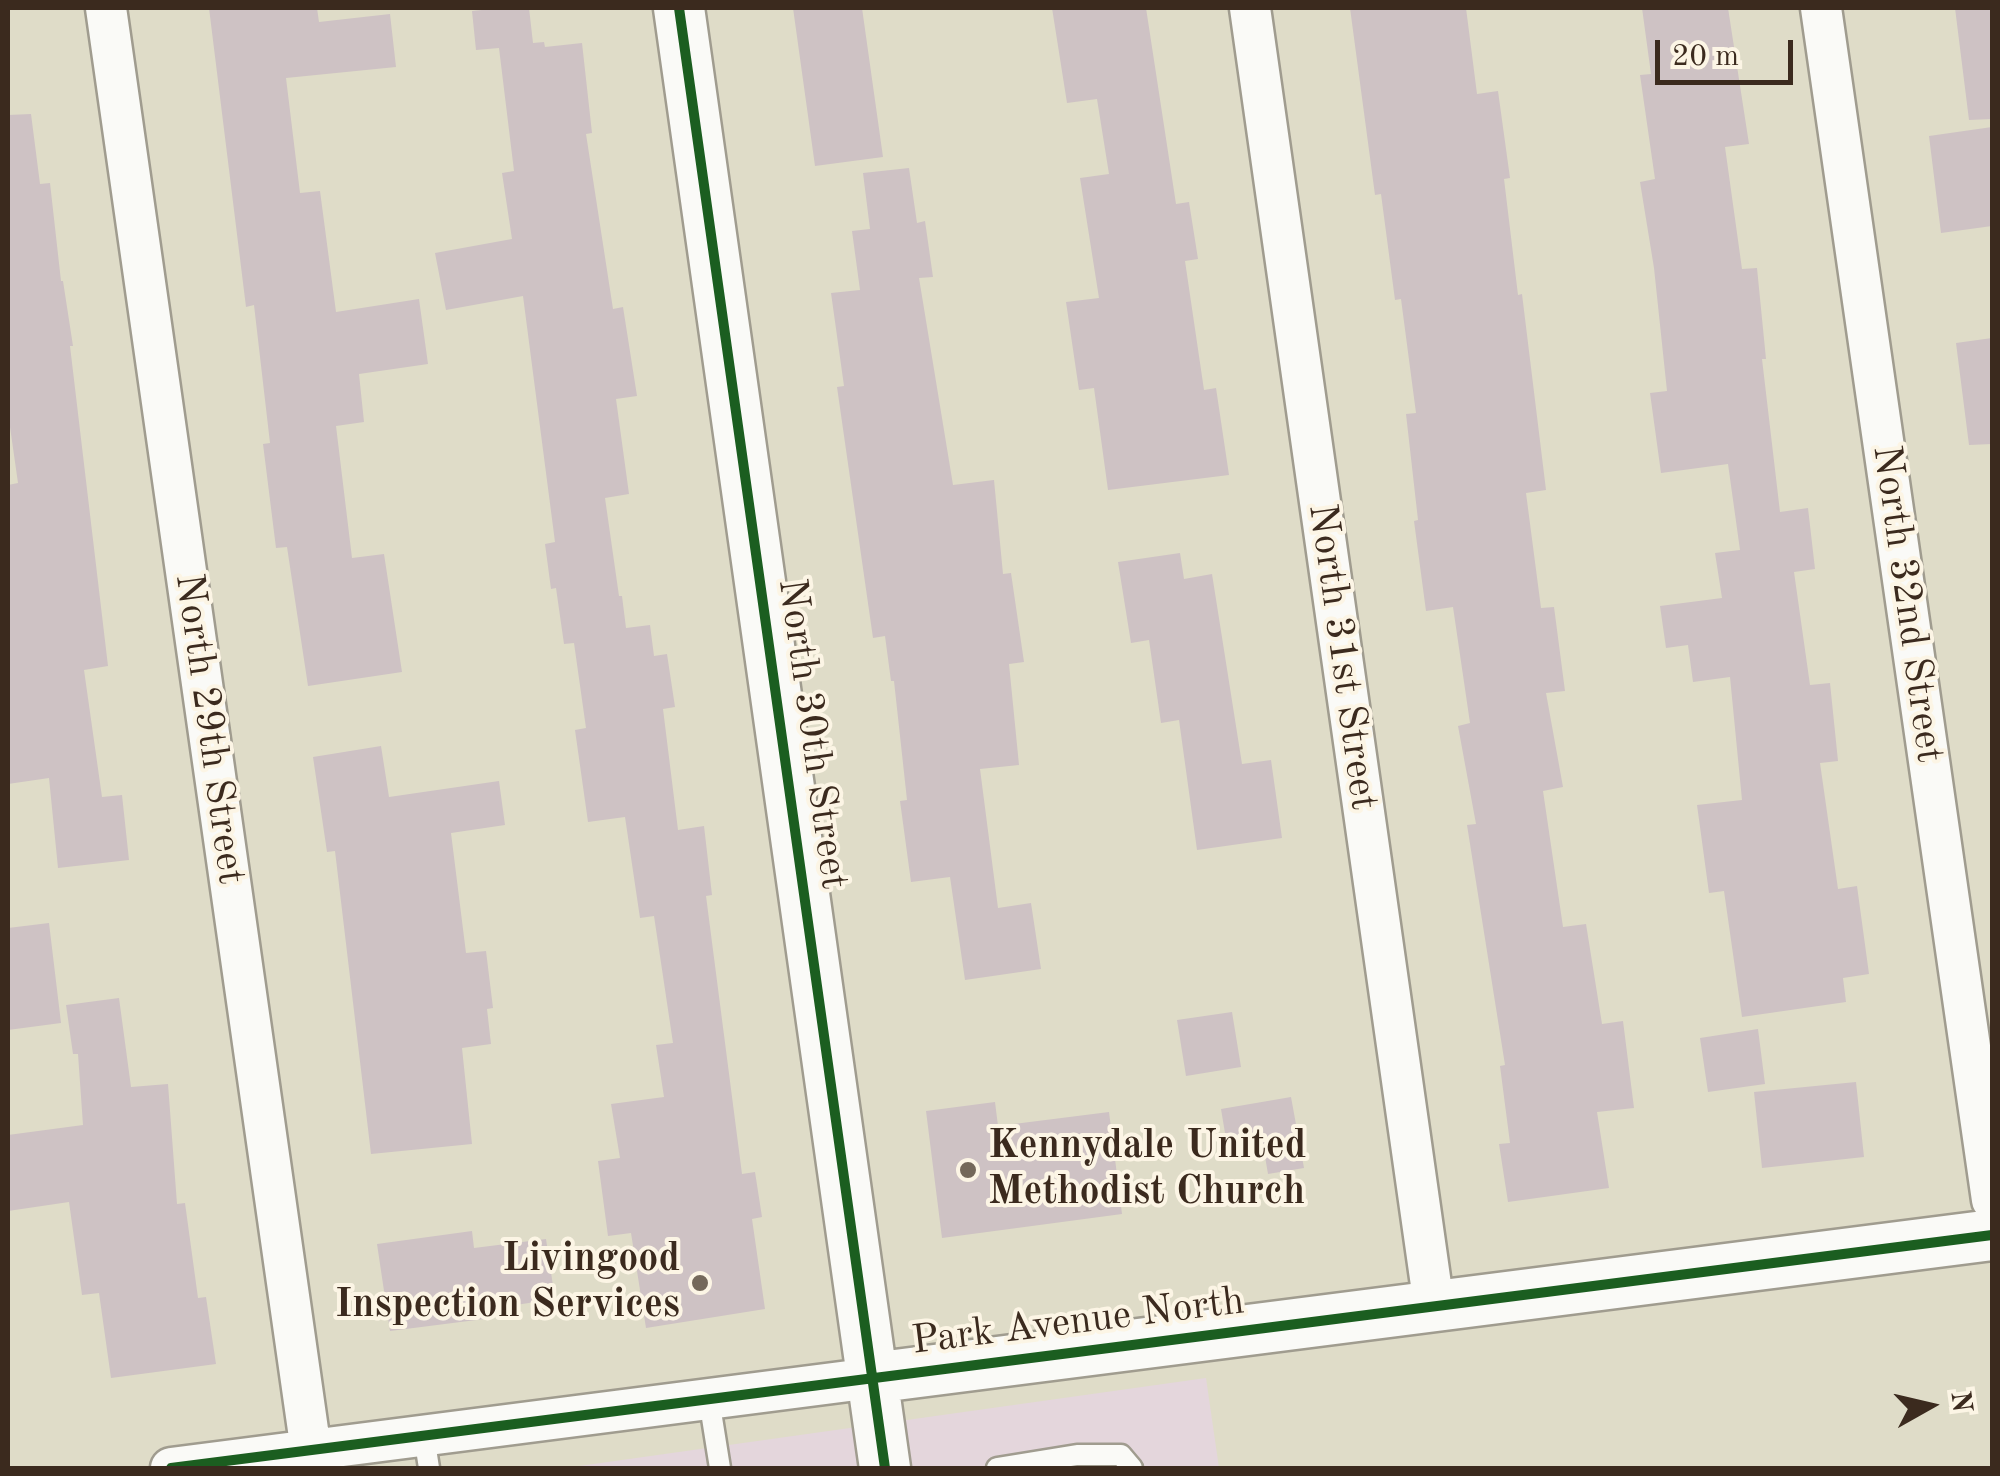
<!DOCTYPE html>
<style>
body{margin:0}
#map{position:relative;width:2000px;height:1476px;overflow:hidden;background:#dfdcc8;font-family:"Old Standard TT",serif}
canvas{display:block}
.frame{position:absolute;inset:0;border:10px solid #3b2a1e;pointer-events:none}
.north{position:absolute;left:1880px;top:1356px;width:100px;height:100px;-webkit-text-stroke:8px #fcf5e5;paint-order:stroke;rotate:82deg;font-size:28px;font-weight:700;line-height:40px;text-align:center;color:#3b2a1e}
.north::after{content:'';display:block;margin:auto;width:35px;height:45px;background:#3b2a1e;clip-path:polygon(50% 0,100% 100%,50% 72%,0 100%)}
.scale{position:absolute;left:1655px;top:40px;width:138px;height:45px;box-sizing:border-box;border:5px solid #3b2a1e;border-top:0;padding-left:12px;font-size:30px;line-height:35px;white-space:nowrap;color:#3b2a1e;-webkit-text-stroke:8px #fcf5e5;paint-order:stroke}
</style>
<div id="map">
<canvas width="2000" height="1476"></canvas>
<div class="frame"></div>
<div class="north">N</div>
<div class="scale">20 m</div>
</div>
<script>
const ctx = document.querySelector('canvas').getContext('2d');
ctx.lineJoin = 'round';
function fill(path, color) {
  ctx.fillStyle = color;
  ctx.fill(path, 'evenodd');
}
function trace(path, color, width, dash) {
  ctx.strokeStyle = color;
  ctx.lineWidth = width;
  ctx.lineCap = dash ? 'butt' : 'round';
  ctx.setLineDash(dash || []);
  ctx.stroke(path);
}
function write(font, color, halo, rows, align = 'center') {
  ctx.font = font + ' "Old Standard TT",serif';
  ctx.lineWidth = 8;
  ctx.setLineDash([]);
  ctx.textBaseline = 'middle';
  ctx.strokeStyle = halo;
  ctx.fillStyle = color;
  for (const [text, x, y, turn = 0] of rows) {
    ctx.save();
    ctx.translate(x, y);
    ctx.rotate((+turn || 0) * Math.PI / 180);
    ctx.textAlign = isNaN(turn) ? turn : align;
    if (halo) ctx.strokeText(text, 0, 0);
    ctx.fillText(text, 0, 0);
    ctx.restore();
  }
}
fill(new Path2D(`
 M 1206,1378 L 1219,1468 L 565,1468 Z`), '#e4d6dc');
fill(new Path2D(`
 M 209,8 L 317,8 L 319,22 L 390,14 L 396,67 L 286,78 L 300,193 L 320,191 L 336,312 L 419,299 L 428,364 L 359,374 L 364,422 L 336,426 L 352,558 L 384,554 L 402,672 L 308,686 L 287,547 L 276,548 L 263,444 L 270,443 L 254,305 L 246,307 Z
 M 501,8 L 529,8 L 533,43 L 544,42 L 545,47 L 582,43 L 592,133 L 586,134 L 613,309 L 623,307 L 637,396 L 616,399 L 629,494 L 605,498 L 619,596 L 622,596 L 626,628 L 650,625 L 654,656 L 667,654 L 675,707 L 663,709 L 678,830 L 704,826 L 712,895 L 706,896 L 742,1174 L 755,1172 L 762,1217 L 752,1219 L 765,1309 L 646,1328 L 631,1233 L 608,1236 L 598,1161 L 620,1158 L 611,1104 L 664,1097 L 656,1045 L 673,1043 L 654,916 L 640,918 L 625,817 L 588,822 L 575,730 L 586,728 L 574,643 L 564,644 L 556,588 L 551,589 L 545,544 L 555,542 L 523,296 L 446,310 L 435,253 L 512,239 L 502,173 L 514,171 L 499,48 L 476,50 L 472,11 Z
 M 793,8 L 862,8 L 883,157 L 815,166 Z
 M 1052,8 L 1146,8 L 1176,204 L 1189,202 L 1198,259 L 1185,261 L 1204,390 L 1216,388 L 1229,475 L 1108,490 L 1094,388 L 1079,390 L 1066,302 L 1099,298 L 1080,178 L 1109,174 L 1097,99 L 1067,103 Z
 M 1350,8 L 1466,8 L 1477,94 L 1498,91 L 1510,178 L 1504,179 L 1518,295 L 1522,294 L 1546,490 L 1526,493 L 1541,608 L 1554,607 L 1565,691 L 1546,693 L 1563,787 L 1543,791 L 1563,927 L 1586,924 L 1602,1024 L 1623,1021 L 1634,1108 L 1597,1112 L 1609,1188 L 1508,1202 L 1499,1144 L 1510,1143 L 1500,1066 L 1505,1065 L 1467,825 L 1476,824 L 1458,726 L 1470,723 L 1453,607 L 1426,611 L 1414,521 L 1418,520 L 1406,414 L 1416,413 L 1401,299 L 1395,300 L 1381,194 L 1375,195 Z
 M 1642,8 L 1728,8 L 1749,144 L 1725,147 L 1742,269 L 1757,268 L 1766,359 L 1762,359 L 1780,512 L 1808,508 L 1815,569 L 1794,572 L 1810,685 L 1830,683 L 1838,761 L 1820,763 L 1838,889 L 1857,886 L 1869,974 L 1843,978 L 1846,1002 L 1742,1017 L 1724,891 L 1709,893 L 1697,805 L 1742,800 L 1730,677 L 1693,682 L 1688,645 L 1666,648 L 1660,606 L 1722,598 L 1715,553 L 1740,550 L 1728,464 L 1661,473 L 1650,393 L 1667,391 L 1654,268 L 1640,182 L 1655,179 L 1640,75 L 1651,74 Z
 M 1955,8 L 1992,8 L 1992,119 L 1969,120 Z
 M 31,114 L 40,184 L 50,183 L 61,281 L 63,281 L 73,346 L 70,346 L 108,666 L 84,670 L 102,797 L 122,795 L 129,860 L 58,868 L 49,778 L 8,784 L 8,485 L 18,483 L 8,413 L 8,115 Z
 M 1992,127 L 1992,226 L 1941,233 L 1929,136 Z
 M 909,168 L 917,223 L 925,221 L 933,277 L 919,278 L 953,485 L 994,480 L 1003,574 L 1011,573 L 1024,662 L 1009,664 L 1019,765 L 980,769 L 998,908 L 1031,903 L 1041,969 L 965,980 L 950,877 L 911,882 L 900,801 L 907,800 L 894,681 L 891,681 L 885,636 L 873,638 L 837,387 L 844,386 L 831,293 L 860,290 L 852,231 L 870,229 L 863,173 Z
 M 1992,338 L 1992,444 L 1969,445 L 1956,343 Z
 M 1180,553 L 1184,579 L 1212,574 L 1242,764 L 1271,760 L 1282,838 L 1197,850 L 1179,720 L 1161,723 L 1149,640 L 1131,643 L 1118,562 Z
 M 381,746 L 389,797 L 499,781 L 505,825 L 451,833 L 466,953 L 486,951 L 493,1008 L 487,1009 L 491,1044 L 462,1048 L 472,1144 L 371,1154 L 335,851 L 327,852 L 313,757 Z
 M 49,923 L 61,1023 L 8,1030 L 8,928 Z
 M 119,998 L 131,1087 L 168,1084 L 177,1204 L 185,1203 L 198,1298 L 206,1297 L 216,1364 L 111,1378 L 99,1293 L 82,1295 L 69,1202 L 8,1211 L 8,1135 L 83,1125 L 78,1054 L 73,1054 L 66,1005 Z
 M 1232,1012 L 1241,1067 L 1186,1076 L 1177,1020 Z
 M 1758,1029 L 1765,1084 L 1708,1092 L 1700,1038 Z
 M 1856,1082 L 1864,1157 L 1762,1168 L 1754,1092 Z
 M 1291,1097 L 1304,1168 L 1268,1174 L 1262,1139 L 1227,1145 L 1221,1109 Z
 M 995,1102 L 998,1126 L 1109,1112 L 1122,1214 L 942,1238 L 926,1111 Z
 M 472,1231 L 474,1248 L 546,1239 L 555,1299 L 483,1310 L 484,1319 L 390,1331 L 377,1244 Z`), '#cec2c4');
const service = new Path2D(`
 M 709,1399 L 720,1468
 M 424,1436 L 429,1468
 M 997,1468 L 1077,1455 L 1121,1455 L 1132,1468`);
const minor = new Path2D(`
 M 106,8 L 311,1451
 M 1250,8 L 1434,1306
 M 1821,8 L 1992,1200
 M 171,1468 L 872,1378`);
const tertiary = new Path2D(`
 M 679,8 L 885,1468
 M 872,1378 L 1992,1235`);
trace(service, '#a09c8f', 25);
trace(minor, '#a09c8f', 45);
trace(tertiary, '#a09c8f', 55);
trace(service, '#fafaf7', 20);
trace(minor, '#fafaf7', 40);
trace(tertiary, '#fafaf7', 50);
trace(new Path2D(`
 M 679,8 L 885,1468
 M 171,1468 L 1992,1235`), '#1b5e20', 10);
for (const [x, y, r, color] of [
 [968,1170,10,"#74685a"],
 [700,1283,10,"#74685a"]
]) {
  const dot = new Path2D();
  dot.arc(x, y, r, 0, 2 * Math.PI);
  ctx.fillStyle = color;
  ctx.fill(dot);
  trace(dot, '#fcf5e5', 4);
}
write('40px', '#3b2a1e', '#fcf5e5', [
 ["North 32nd Street",1907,604,82],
 ["North 31st Street",1342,657,82],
 ["North 29th Street",209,729,82],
 ["North 30th Street",812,734,82],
 ["Park Avenue North",1078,1322,-7]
]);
write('bold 40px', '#3b2a1e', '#fcf5e5', [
 ["Kennydale United",988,1147],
 ["Methodist Church",988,1193],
 ["Livingood",680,1260,"right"],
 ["Inspection Services",680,1306,"right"]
], 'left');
</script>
